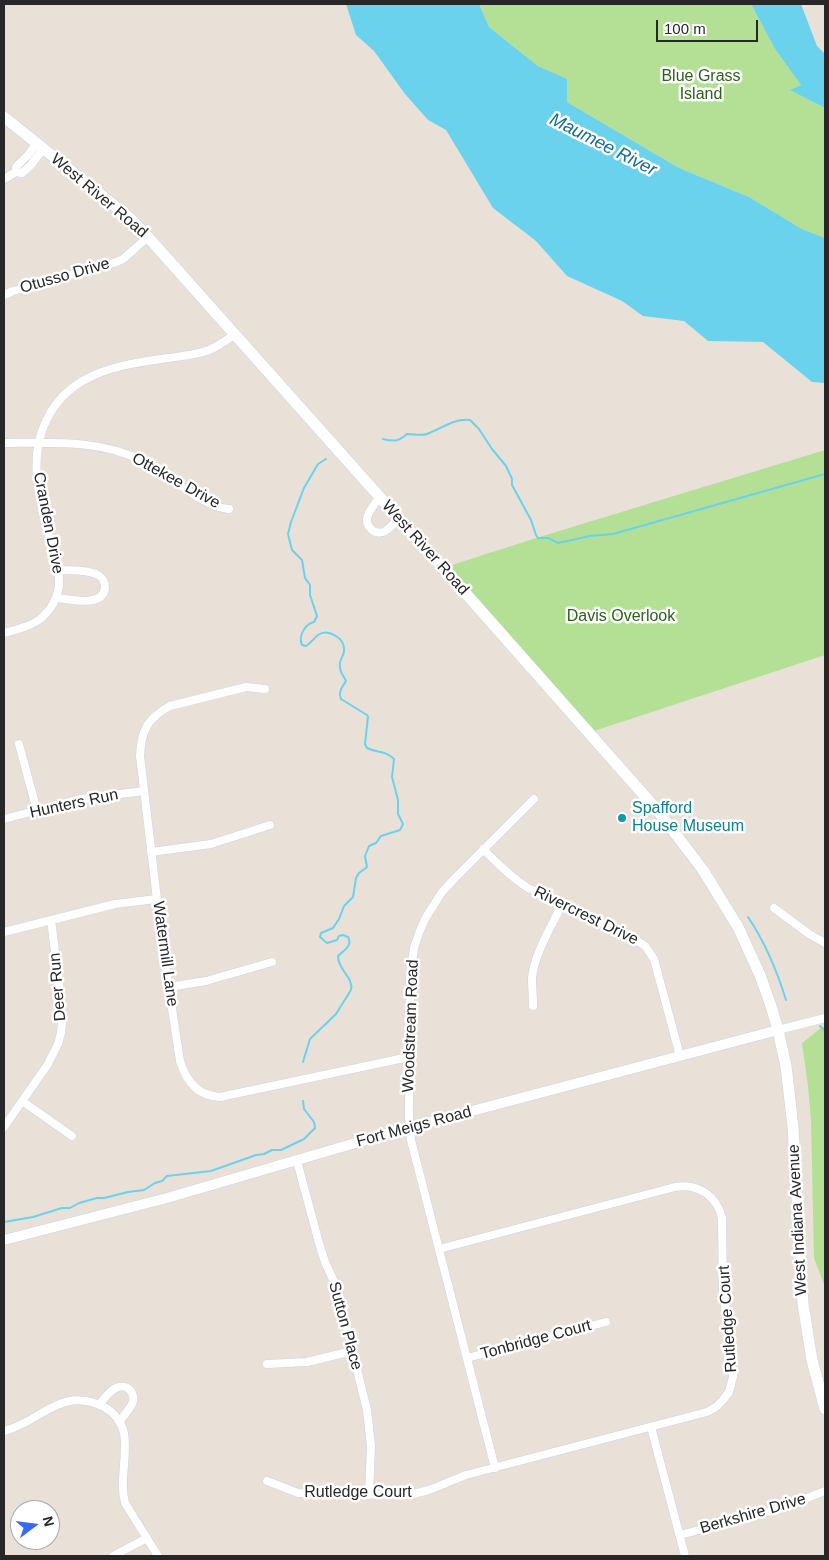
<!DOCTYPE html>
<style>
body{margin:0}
#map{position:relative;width:829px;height:1560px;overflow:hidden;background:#e9e1d8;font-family:Helvetica,sans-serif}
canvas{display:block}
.frame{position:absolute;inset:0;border:5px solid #272727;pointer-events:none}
.north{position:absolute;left:10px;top:1500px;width:50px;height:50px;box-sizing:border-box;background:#fff;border:1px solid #a9a9a9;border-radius:50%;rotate:75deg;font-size:14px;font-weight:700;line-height:20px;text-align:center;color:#272727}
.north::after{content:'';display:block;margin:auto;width:18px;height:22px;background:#3868f7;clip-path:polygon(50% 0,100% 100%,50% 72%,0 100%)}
.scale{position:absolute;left:656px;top:20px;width:102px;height:22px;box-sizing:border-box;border:2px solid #272727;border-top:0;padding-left:6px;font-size:15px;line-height:18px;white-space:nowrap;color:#272727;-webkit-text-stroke:4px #fff;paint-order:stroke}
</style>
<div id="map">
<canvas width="829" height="1560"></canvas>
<div class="frame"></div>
<div class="north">N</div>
<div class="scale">100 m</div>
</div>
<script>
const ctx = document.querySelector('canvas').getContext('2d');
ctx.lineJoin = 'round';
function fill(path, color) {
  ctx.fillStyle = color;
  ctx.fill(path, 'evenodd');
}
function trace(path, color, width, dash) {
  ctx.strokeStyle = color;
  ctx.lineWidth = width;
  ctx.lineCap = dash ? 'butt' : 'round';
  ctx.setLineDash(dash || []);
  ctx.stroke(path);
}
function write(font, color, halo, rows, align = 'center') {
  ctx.font = font + ' Helvetica,sans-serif';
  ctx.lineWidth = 5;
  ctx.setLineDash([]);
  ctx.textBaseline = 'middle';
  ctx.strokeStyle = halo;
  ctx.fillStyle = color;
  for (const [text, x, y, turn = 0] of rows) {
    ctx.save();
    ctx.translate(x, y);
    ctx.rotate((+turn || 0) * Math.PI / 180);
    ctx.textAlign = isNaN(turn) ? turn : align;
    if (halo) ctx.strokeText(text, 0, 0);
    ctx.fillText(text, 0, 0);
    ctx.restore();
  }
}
fill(new Path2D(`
 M 479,4 L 751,4 L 775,49 L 801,85 L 791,90 L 825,108 L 825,238 L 802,229 L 749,197 L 679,168 L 567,102 L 566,79 L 538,66 L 489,27 Z
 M 825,450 L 825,655 L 588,733 L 443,568 L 536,538 Z
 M 822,1027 L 825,1027 L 825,1287 L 814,1258 L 811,1121 L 808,1086 L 802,1043 Z`), '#b3e094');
fill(new Path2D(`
 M 346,4 L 479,4 L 489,27 L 538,66 L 567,79 L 567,102 L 679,168 L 749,197 L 802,229 L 825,238 L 825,383 L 812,382 L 763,342 L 708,341 L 684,321 L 643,316 L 622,301 L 567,276 L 536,241 L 493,208 L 446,130 L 428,120 L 405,94 L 374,51 L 356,35 Z
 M 751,4 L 801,4 L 817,46 L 825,54 L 825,108 L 790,90 L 801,85 L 775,49 Z`), '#6ad2ec');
trace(new Path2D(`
 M 383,439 C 395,442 399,441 407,434 C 414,434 421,436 427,434 C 441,429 454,418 470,420 L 479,429 L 492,449 L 506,466 L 512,479 L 512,485 L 531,520 L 536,535 L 538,538 L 548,538 L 558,543 L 590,536 L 613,534 L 825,474
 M 748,917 C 765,942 777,971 786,1000
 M 820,1026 L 825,1031
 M 303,1062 L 310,1039 L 336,1014 L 351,990 C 354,977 338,971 338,956 C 344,950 353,946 348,937 L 343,935 L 339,936 L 337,940 L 327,943 L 320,937 L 321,933 L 333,928 L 339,919 L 344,906 L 353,897 L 356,878 L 359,873 L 367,867 L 365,856 L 369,846 L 376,843 L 381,836 L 400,830 L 403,824 L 398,814 L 398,800 L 392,777 L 394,759 C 385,750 377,753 367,748 L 365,744 L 368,717 L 367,715 L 341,699 C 338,692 342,687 346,681 C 344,676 340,673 340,667 C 338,660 345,656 344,649 C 344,638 328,628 318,635 C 313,639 311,643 306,646 L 302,645 C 298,636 305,624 314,622 L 317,616 L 310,595 L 310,585 L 305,578 L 302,560 L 292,550 L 288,534 L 291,522 L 304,488 L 318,464 L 326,459
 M 4,1222 L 33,1217 L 62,1208 L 70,1208 L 79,1203 L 97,1198 L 104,1198 L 128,1192 L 144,1190 L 155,1183 L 162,1181 L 167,1176 L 211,1171 L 256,1155 L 264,1154 L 272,1150 L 281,1150 L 304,1139 L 315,1128 L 314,1122 L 304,1109 L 303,1101`), '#6ad2ec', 2);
const minor = new Path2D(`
 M 37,143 L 28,155 L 16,167 L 16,172 L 22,173 L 31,165 L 43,149
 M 4,179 L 16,172
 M 4,295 L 13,291 L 114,263 L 123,259 L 148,237
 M 4,443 C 51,443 99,439 143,461 C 169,474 202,507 229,509
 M 379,498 C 376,503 370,509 368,515 C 364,525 373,535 383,532 C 389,530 394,523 399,518
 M 56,598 C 69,599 103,608 105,588 C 105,582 102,577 98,575 C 87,569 70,571 58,570
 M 4,633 C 15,630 29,627 39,620 C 50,611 58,598 59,584 C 60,572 55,559 52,547 C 42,509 28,467 43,428 C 64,373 117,365 168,358 C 182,356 197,355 209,350 C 219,346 227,340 235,334
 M 265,689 L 246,687 L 170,706 C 148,718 141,730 140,756 L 163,950 L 180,1061 C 186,1081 198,1096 220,1097 L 409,1057
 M 19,744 L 37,811
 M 4,819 L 80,799 L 144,791
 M 483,849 C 498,864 511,877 528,888 L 632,937 L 645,946 L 654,959 L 680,1056
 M 151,852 L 211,844 L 270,825
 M 774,908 L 809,934 L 825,943
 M 4,932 L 115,904 L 156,899
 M 169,987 L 206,981 L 272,962
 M 533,1006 C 533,996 532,987 532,978 C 534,954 552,926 562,904
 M 778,1030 L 825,1018
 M 22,1101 L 72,1136
 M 4,1127 L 48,1064 L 58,1044 L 61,1033 L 62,1023 L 59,982 L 51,920
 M 297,1161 L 319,1243 L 325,1262 L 337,1288 L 367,1410 L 371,1446 L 369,1495
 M 467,1358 L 606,1322
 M 267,1364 L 307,1362 L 352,1351
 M 99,1405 C 104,1399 109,1391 116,1388 C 127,1382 137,1394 132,1404 C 129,1410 124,1415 120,1421
 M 651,1427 L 685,1556
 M 4,1431 C 41,1422 61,1385 104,1407 C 115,1413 121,1421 124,1433 C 128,1457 119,1480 125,1503 L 158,1556
 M 495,1468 L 411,1140 L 409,1117 L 410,979 L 414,948 L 419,933 L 425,919 L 442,892 L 456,877 L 534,799
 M 267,1481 L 298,1493 L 409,1495 L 429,1490 L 466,1475 L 707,1412 L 716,1407 L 723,1400 L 729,1392 L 733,1377 L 723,1290 L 722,1218 C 717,1196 698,1183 675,1187 L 439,1249
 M 680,1535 L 779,1509 L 825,1491
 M 113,1556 L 147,1538`);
const tertiary = new Path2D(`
 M 4,1240 L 167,1198 L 400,1130 L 778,1030`);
const secondary = new Path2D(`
 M 4,117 L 130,218 L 148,237 L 468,596 L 658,811 L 703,870 L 738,927 L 760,975 L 771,1006 L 778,1030 L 786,1066 L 793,1127 L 803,1304 L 812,1360 L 825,1409`);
trace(minor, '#cdd2e0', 9);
trace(tertiary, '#cdd2e0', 11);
trace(secondary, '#cdd2e0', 12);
trace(minor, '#fff', 8);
trace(tertiary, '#fff', 10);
trace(secondary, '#fff', 11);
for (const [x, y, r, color] of [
 [622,818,5,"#0f9aa8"]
]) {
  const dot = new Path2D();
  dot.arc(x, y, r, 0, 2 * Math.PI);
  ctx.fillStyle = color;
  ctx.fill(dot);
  trace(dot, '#fff', 2);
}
write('16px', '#2d611a', '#fff', [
 ["Blue Grass",701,77],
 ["Island",701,95],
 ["Davis Overlook",621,617]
]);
write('16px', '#272727', '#fff', [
 ["West River Road",99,196,40],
 ["Otusso Drive",65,276,-16],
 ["Ottekee Drive",176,481,29],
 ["Cranden Drive",48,523,79],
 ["West River Road",425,548,48],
 ["Hunters Run",74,804,-12],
 ["Rivercrest Drive",586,916,26],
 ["Watermill Lane",165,954,82],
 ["Deer Run",58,987,-95],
 ["Woodstream Road",411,1026,-88],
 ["Fort Meigs Road",414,1127,-15],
 ["West Indiana Avenue",798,1220,-93],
 ["Rutledge Court",728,1319,-94],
 ["Sutton Place",345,1326,75],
 ["Tonbridge Court",536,1340,-15],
 ["Rutledge Court",358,1493],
 ["Berkshire Drive",753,1514,-16]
]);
write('16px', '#0d838f', '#fff', [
 ["Spafford",632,809],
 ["House Museum",632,827]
], 'left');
write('italic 18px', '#0f6e92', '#fff', [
 ["Maumee River",603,145,27]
]);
</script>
